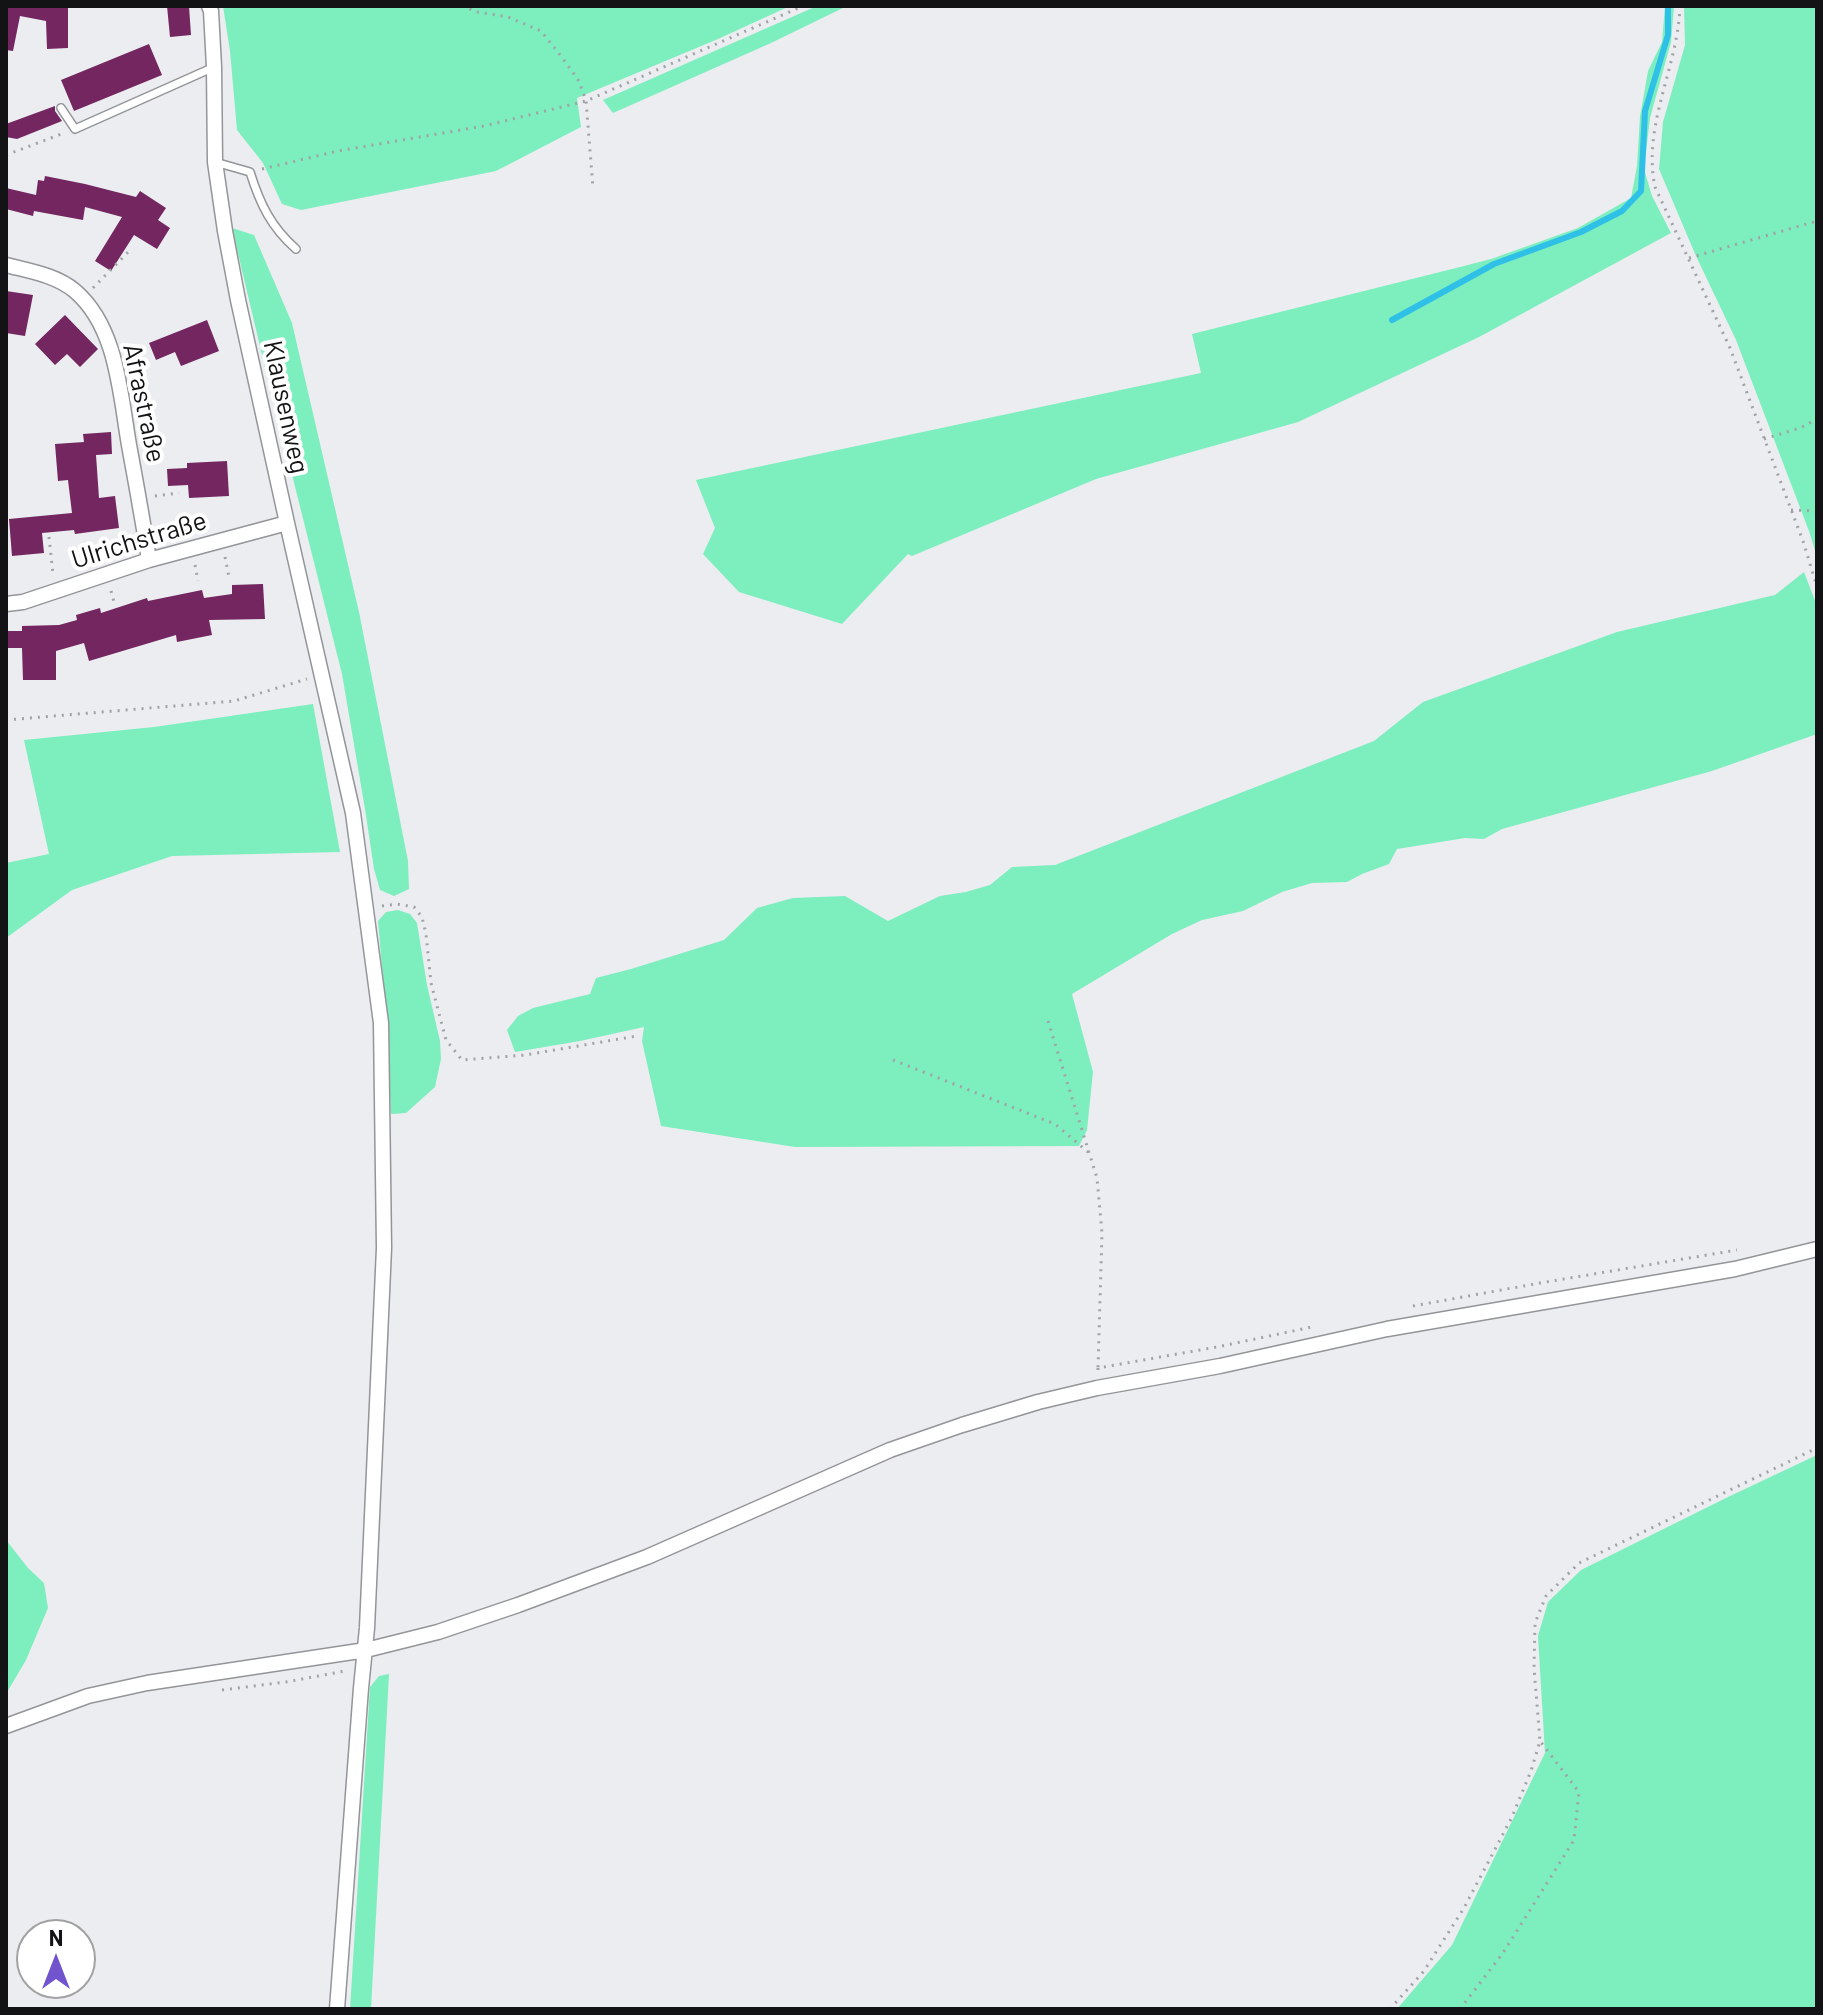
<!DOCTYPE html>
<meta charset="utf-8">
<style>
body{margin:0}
#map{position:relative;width:1823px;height:2015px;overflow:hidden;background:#ebedf1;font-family:Barlow,sans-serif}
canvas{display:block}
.frame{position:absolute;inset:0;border:8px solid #131315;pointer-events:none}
.north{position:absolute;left:16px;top:1919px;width:80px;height:80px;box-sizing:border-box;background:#fff;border:2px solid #a1a1a1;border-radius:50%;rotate:0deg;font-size:22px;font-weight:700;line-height:32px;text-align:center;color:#131315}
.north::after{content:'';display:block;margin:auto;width:28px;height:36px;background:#7053cd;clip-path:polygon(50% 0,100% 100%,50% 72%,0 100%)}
</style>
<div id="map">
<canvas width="1823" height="2015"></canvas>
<div class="frame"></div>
<div class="north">N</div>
</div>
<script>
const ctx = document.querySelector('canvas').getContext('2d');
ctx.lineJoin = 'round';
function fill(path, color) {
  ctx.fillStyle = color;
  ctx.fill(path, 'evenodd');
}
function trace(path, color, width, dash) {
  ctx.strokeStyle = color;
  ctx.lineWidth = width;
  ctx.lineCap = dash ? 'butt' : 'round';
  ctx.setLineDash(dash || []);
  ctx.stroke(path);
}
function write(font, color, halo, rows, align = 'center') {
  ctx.font = font + ' Barlow,sans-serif';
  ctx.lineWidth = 8;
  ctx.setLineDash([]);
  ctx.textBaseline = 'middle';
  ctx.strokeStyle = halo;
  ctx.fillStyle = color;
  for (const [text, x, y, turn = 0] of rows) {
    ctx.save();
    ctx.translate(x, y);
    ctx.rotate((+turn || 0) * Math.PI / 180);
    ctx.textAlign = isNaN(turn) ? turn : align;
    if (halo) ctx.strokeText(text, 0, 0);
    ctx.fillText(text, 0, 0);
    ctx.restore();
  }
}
fill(new Path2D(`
 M 223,6 L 790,6 L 718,39 L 577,98 L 581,127 L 496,171 L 301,210 L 282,204 L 263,163 L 237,130 L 230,51 Z
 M 817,6 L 847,6 L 771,43 L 613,113 L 603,100 Z
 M 1665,6 L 1674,6 L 1671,42 L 1650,118 L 1644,169 L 1652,196 L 1671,233 L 1479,337 L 1298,422 L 1096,479 L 912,556 L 908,554 L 842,624 L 739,592 L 703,554 L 715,528 L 696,480 L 1201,373 L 1192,334 L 1464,266 L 1491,259 L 1578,228 L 1631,198 L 1637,166 L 1640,117 L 1648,71 L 1662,42 Z
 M 1684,6 L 1817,6 L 1817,557 L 1809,531 L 1736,340 L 1696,256 L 1659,169 L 1663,122 L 1685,45 Z
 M 232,228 L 254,235 L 292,323 L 359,612 L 408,861 L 409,889 L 394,896 L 380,890 L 374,869 L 365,809 L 342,674 L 263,359 Z
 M 1804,572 L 1817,606 L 1817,734 L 1712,771 L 1502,829 L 1484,839 L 1465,838 L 1397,849 L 1389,864 L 1362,874 L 1347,882 L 1312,883 L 1282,892 L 1243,911 L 1202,920 L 1172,934 L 1072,994 L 1093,1072 L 1087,1130 L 1079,1146 L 795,1147 L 661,1126 L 642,1041 L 644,1027 L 580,1041 L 515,1052 L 507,1030 L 518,1016 L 533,1008 L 590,994 L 596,978 L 631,969 L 724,940 L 757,908 L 793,898 L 845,896 L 888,921 L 940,896 L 966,892 L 990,885 L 1012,867 L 1055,865 L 1374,741 L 1423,702 L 1617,632 L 1775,595 Z
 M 313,704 L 340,852 L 172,856 L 72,890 L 6,938 L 6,863 L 49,854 L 24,740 L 154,727 Z
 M 398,910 L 410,914 L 417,923 L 427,985 L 440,1041 L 441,1059 L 435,1087 L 406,1113 L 391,1114 L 387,1025 L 378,921 L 386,912 Z
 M 1817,1455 L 1817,2009 L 1397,2009 L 1452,1945 L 1545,1753 L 1538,1636 L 1548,1602 L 1581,1570 L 1728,1497 Z
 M 6,1540 L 28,1568 L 44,1583 L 48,1608 L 26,1660 L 6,1694 Z
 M 389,1674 L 371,2009 L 350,2009 L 370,1687 L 379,1676 Z`), '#7deebe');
trace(new Path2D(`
 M 1392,320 L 1494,264 L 1581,232 L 1622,211 L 1641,191 L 1645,111 L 1668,35 L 1668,6`), '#2ec0e7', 6);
fill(new Path2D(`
 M 6,6 L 68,6 L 68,48 L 47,49 L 46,21 L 20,16 L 13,51 L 6,50 Z
 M 167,6 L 189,6 L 191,35 L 170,37 Z
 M 149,44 L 162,75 L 74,111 L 61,80 Z
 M 55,106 L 55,111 L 62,121 L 17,139 L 6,137 L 6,124 Z
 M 45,176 L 85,184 L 136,197 L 140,191 L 166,208 L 158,220 L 170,228 L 157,249 L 134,235 L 111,271 L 95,261 L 122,217 L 85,207 L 83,220 L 34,211 L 33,216 L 6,209 L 6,188 L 36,195 L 38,180 L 44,181 Z
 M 6,291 L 33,295 L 25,336 L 6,333 Z
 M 65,315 L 98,349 L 80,367 L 67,354 L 55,365 L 35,344 Z
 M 207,320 L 219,351 L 181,366 L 175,352 L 156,360 L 149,343 Z
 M 111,432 L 112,454 L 96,455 L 99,498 L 115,496 L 119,528 L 75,534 L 74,530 L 42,533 L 44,553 L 12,556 L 9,519 L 72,513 L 68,480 L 58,481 L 55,444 L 84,442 L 83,434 Z
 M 227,461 L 229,496 L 189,498 L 188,485 L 168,486 L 167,469 L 187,468 L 187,463 Z
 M 263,584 L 265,619 L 209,620 L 212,635 L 177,642 L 176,635 L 89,661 L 84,643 L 56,651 L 56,680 L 23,680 L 22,648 L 6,648 L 6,631 L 22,631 L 22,626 L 59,625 L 77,620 L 76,615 L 100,608 L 101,613 L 147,598 L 148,601 L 202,590 L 204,598 L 232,594 L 232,585 Z`), '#73265f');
const service = new Path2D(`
 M 61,108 L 75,129 L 212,68
 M 215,162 L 250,172 C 260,204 271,227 296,249`);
const minor = new Path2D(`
 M 209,6 L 211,11 L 214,67 L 215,162 L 225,231 L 238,300 L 287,523 L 353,813 L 381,1023 L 384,1248 L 367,1628 L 361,1688 L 337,2009
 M 6,265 C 29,271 56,275 75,291 C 117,327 120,393 129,445 C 136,483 143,522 149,560
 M 6,604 L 23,602 L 149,560 L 287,523
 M 6,1726 L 88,1696 L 147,1683 L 366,1650 L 438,1632 L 518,1605 L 647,1557 L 890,1450 L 962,1425 L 1038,1402 L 1097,1388 L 1220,1366 L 1387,1329 L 1735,1269 L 1817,1249`);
trace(service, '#939599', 10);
trace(minor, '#939599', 17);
trace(new Path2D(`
 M 462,6 L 478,12 L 508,17 L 541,31 L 561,56 L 579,81 L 586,101 L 593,188
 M 1680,6 C 1678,68 1642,125 1655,187 L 1730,348 L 1803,541 L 1817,587
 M 6,155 L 64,133
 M 262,169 L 338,151 L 484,126 L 586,101 L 803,6
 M 1689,258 L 1817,221
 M 93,288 L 132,248
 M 126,351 L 138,348
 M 1764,439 L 1800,428 L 1817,419
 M 155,496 L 179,493
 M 1791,510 L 1817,511
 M 49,537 L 53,574
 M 225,557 L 229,577
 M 195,565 L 198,581
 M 111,591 L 114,602
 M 6,720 L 234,701 L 307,679
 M 382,906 L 397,904 L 414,907 L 422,917 L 426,934 L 431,983 L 446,1040 L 462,1060 L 525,1055 L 637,1036
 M 1048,1021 L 1097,1178 L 1102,1233 L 1098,1368
 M 893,1060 L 1055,1124 L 1088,1152
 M 1413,1306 L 1540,1283 L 1737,1250
 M 1098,1370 L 1098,1368 L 1217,1347 L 1312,1327
 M 222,1690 L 286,1682 L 345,1671
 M 1390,2009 L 1424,1971 L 1464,1908 L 1512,1817 L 1531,1771 L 1540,1741 L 1534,1668 L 1535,1623 L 1546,1596 L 1579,1563 L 1817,1448
 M 1460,2009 L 1503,1953 L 1574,1840 L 1579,1792 L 1540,1741`), '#a1a2a6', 3, [2, 6]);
trace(service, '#fff', 7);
trace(minor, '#fff', 14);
write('26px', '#131315', '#fff', [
 ["Afrastraße",144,403,78],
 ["Klausenweg",286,407,78],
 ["Ulrichstraße",139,540,-17]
]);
</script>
